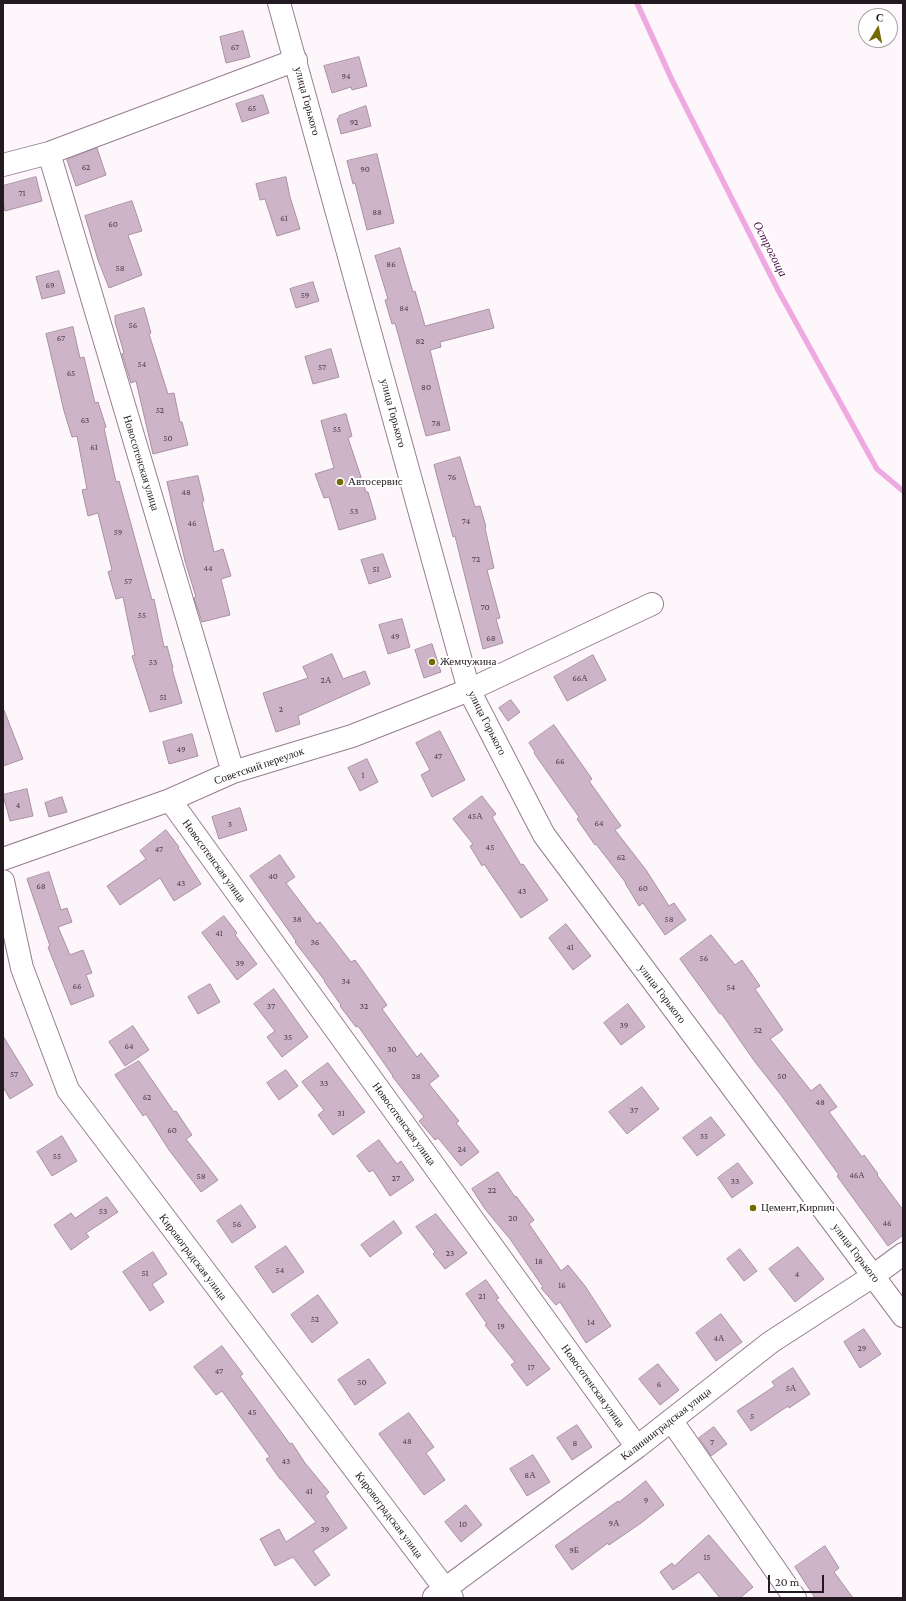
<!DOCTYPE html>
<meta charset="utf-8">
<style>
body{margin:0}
#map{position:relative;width:906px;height:1601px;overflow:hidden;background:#fdf7fb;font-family:"Crimson Pro",serif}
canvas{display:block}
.frame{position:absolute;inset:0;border:4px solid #231a21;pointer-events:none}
.north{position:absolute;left:858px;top:8px;width:40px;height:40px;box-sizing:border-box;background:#fff;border:1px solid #a7a3a6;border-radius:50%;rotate:10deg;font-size:11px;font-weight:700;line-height:16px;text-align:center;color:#231a21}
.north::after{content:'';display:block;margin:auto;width:14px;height:18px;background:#736a02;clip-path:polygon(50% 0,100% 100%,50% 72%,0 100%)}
.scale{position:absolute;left:768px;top:1575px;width:56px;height:18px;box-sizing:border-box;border:2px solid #231a21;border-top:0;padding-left:5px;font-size:12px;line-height:14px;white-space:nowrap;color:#231a21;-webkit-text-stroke:3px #fff;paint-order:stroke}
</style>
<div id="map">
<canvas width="906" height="1601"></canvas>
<div class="frame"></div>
<div class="north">С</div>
<div class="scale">20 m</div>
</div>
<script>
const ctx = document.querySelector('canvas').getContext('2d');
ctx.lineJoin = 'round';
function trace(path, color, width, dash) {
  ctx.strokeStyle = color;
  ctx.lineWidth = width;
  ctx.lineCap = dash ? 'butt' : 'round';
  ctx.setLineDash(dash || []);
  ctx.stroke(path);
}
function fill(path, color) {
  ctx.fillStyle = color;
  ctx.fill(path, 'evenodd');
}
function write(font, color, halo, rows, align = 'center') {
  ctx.font = font + ' "Crimson Pro",serif';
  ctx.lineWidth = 4;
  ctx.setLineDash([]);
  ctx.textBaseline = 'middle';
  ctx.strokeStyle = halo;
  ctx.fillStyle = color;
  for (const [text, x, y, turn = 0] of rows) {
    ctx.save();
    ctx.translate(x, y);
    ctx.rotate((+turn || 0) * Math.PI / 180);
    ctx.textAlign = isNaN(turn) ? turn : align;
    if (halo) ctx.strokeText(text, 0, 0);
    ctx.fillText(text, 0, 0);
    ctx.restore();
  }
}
trace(new Path2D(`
 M 637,3 L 672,80 L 778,290 L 877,469 L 903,491`), '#eea9e1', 5.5);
const building = new Path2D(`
 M 243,31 L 250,57 L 226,63 L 220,37 Z
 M 359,57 L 367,86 L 352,90 L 351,87 L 332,93 L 324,66 Z
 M 263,95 L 269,113 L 242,122 L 236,104 Z
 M 366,106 L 371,126 L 341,134 L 337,119 L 339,118 L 339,116 Z
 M 97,148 L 106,175 L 76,186 L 67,160 Z
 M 377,154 L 394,223 L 367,230 L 355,183 L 353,184 L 347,161 Z
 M 36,177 L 42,201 L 5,211 L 3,202 L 3,186 Z
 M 286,177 L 290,197 L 300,229 L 277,236 L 265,199 L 260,200 L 256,184 Z
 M 132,201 L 142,231 L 128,235 L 142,275 L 109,288 L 98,260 L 85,216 Z
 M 400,248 L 413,292 L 415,291 L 425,326 L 489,309 L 494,328 L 440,342 L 441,347 L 430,350 L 450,430 L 426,436 L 395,323 L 392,324 L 385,300 L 388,299 L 375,256 Z
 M 59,271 L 65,293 L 42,299 L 36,277 Z
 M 313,282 L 319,301 L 296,308 L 290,289 Z
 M 144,308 L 151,333 L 149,334 L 168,394 L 174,393 L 180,422 L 182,422 L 188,445 L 153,454 L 136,381 L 131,383 L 122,354 L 124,353 L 115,322 L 115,316 Z
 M 73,327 L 80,358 L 84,357 L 95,403 L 98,402 L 106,427 L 104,428 L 116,482 L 119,481 L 152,600 L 154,599 L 164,647 L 167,646 L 173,668 L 172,669 L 182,703 L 150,712 L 132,656 L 135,655 L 123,597 L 116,599 L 108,572 L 112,570 L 98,513 L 88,516 L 82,490 L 87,489 L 77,436 L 72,437 L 64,411 L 46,334 Z
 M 331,349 L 339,377 L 313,384 L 305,357 Z
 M 346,414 L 352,436 L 348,438 L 366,492 L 368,492 L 376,519 L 339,530 L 329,497 L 324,498 L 315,474 L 334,468 L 321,421 Z
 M 460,457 L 475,507 L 480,506 L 486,527 L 485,528 L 494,568 L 487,570 L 500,618 L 496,619 L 503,643 L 483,649 L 455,536 L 453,537 L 434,465 Z
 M 198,476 L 204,501 L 202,502 L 214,552 L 223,549 L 231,576 L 221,579 L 230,615 L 202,622 L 194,598 L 196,597 L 185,561 L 167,482 Z
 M 383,554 L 391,577 L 369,584 L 361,560 Z
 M 402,619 L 410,647 L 388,654 L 379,625 Z
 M 432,644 L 441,672 L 424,678 L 415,650 Z
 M 332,654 L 343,679 L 365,671 L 370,684 L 298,716 L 300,724 L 276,732 L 263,693 L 308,678 L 303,667 Z
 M 593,655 L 606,680 L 567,701 L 554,677 Z
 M 511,700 L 520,712 L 508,721 L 499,708 Z
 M 3,710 L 4,710 L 23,759 L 3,766 Z
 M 554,725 L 592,779 L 589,781 L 621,826 L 615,830 L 646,870 L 669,906 L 674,903 L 686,920 L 665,935 L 643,903 L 639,906 L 625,883 L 626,883 L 596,844 L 595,845 L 577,819 L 579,817 L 534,753 L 535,752 L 529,743 Z
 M 440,731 L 465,780 L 432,797 L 421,775 L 430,770 L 416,743 Z
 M 192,734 L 198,756 L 169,764 L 163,742 Z
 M 367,759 L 378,782 L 360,791 L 348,768 Z
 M 27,789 L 33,816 L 10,821 L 3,795 Z
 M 482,796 L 496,814 L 492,817 L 521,865 L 523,864 L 548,900 L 521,918 L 484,864 L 482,866 L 470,846 L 473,844 L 453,819 Z
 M 62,797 L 67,812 L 49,817 L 45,803 Z
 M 240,808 L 247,830 L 219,839 L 212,817 Z
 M 166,830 L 179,847 L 178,848 L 201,884 L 174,901 L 160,878 L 120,905 L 107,886 L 146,859 L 140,851 Z
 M 280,855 L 295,877 L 286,883 L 317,924 L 320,922 L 351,962 L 355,960 L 387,1005 L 382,1009 L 417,1057 L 421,1053 L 439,1076 L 429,1084 L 459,1121 L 456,1123 L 479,1152 L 461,1166 L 438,1138 L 435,1140 L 419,1121 L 424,1117 L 392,1076 L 393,1076 L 358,1026 L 356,1027 L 340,1006 L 341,1005 L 324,981 L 325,981 L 295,942 L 296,941 L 250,876 Z
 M 49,872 L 61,910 L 67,908 L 72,922 L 58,927 L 70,955 L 83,950 L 92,973 L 86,975 L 94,996 L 71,1005 L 48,947 L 50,946 L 27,879 Z
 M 224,916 L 237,933 L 235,935 L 257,964 L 237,980 L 202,933 Z
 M 566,924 L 591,956 L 573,970 L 549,938 Z
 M 711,935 L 735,965 L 742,960 L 760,986 L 755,989 L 783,1030 L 770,1039 L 811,1091 L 820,1084 L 837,1107 L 829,1112 L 862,1157 L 864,1155 L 878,1174 L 877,1175 L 903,1210 L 903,1235 L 888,1246 L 837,1176 L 839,1175 L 781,1095 L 755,1062 L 721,1013 L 720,1014 L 680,959 Z
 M 210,984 L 220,1002 L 198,1014 L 188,997 Z
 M 274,989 L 308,1037 L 282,1057 L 267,1037 L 275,1031 L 254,1004 Z
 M 628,1004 L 645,1027 L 621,1045 L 604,1023 Z
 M 133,1026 L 149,1050 L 125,1066 L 109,1042 Z
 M 3,1036 L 33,1085 L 10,1099 L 3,1087 Z
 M 139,1061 L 174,1112 L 176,1111 L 192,1135 L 186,1139 L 218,1180 L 201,1192 L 169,1150 L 146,1114 L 143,1116 L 115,1075 Z
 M 328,1063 L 365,1112 L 333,1135 L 318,1115 L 324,1110 L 302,1082 Z
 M 286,1070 L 298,1086 L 279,1100 L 267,1083 Z
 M 642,1087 L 659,1109 L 627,1134 L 609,1112 Z
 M 711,1117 L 725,1135 L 697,1156 L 683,1138 Z
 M 62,1136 L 77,1161 L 52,1176 L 37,1152 Z
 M 379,1140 L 397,1164 L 401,1161 L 414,1180 L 390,1196 L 373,1170 L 369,1172 L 357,1156 Z
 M 738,1163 L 753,1183 L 732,1198 L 718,1178 Z
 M 498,1172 L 515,1197 L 516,1196 L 534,1220 L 529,1224 L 561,1271 L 568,1265 L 585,1286 L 611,1326 L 586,1343 L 560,1302 L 556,1305 L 541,1288 L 543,1287 L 510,1239 L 485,1209 L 472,1189 Z
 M 107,1197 L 118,1212 L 86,1233 L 89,1237 L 71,1250 L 54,1225 L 71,1213 L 75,1218 Z
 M 241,1205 L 256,1227 L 232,1243 L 217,1221 Z
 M 436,1214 L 467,1253 L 445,1269 L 433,1254 L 435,1252 L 416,1227 Z
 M 394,1221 L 402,1233 L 370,1257 L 361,1245 Z
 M 286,1246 L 304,1272 L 273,1293 L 255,1267 Z
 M 798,1247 L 824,1279 L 795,1302 L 769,1269 Z
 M 740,1249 L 757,1271 L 744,1281 L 727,1259 Z
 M 153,1252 L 167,1274 L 152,1284 L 164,1302 L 150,1311 L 123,1272 Z
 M 486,1280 L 499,1298 L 496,1299 L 550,1369 L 527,1386 L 511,1365 L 515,1362 L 485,1325 L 487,1324 L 466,1294 Z
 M 318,1295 L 338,1323 L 312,1343 L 291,1315 Z
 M 721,1314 L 742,1342 L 716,1361 L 696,1333 Z
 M 864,1329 L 881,1354 L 860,1368 L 844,1342 Z
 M 222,1346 L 243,1374 L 240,1376 L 290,1444 L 292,1443 L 305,1463 L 329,1492 L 325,1496 L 347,1528 L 313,1551 L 330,1575 L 315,1586 L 293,1557 L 275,1566 L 260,1539 L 279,1529 L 286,1542 L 316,1522 L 281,1479 L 280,1479 L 266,1459 L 270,1457 L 222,1391 L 216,1395 L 194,1367 Z
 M 369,1359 L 386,1383 L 355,1405 L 338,1380 Z
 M 658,1364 L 679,1390 L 660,1405 L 639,1379 Z
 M 793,1368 L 810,1394 L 789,1408 L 788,1406 L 751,1431 L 737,1411 L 775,1386 L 772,1382 Z
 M 409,1413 L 434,1447 L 426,1453 L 445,1480 L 424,1495 L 379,1434 Z
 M 577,1425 L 592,1447 L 572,1460 L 557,1438 Z
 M 714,1427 L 727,1444 L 711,1456 L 699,1438 Z
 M 533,1455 L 550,1482 L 527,1496 L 510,1469 Z
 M 646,1481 L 664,1505 L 641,1523 L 609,1545 L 608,1543 L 572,1570 L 555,1546 L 618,1501 L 619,1502 Z
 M 466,1505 L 482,1525 L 461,1542 L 445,1522 Z
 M 709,1535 L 753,1587 L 740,1598 L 720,1598 L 699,1572 L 673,1590 L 660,1572 L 672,1563 L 674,1566 Z
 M 825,1546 L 839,1568 L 834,1572 L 853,1598 L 815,1598 L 795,1567 Z`);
fill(building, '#ceb4c8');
trace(building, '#a990a3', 1);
const minor = new Path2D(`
 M 279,3 L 469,690 L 544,835 L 903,1316
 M 49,153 L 233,772
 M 3,165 L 49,153 L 296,60
 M 170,800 L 637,1447
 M 3,859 L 170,800 L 233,772 L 352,736 L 469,690 L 652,604
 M 3,881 L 22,968 L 68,1090 L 452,1598
 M 671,1420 L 795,1598
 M 434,1597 L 637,1447 L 771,1342 L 873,1276 L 903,1254`);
trace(minor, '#967d90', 24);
trace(minor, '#fff', 22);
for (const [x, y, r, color] of [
 [340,482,4,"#736a02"],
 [432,662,4,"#736a02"],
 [753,1208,4,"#736a02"]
]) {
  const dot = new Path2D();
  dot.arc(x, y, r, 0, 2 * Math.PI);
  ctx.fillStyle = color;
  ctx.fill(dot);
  trace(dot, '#fff', 1.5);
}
write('9px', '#4e404b', null, [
 ["67",235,47],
 ["94",346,76],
 ["65",252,108],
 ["92",354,122],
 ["62",86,167],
 ["90",365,169],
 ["71",22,193],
 ["88",377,212],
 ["61",284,218],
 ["60",113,224],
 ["86",391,264],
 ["58",120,268],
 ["69",50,285],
 ["59",305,295],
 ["84",404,308],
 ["56",133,325],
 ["67",61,338],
 ["82",420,341],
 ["54",142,364],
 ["57",322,367],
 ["65",71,373],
 ["80",426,387],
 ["52",160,410],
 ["63",85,420],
 ["78",436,423],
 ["55",337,429],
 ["50",168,438],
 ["61",94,447],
 ["76",452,477],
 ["48",186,492],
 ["53",354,511],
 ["74",466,521],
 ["46",192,523],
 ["59",118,532],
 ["72",476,559],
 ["44",208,568],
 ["51",376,569],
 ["57",128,581],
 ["70",485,607],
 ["55",142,615],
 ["49",395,636],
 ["68",491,638],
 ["53",153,662],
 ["66А",580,678],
 ["2А",326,680],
 ["51",163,697],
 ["2",281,709],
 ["49",181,749],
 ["47",438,756],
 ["66",560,761],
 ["1",363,775],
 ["4",18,805],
 ["45А",475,816],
 ["64",599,823],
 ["3",230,824],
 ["45",490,847],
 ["47",159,849],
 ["62",621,857],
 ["40",273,876],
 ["43",181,883],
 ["68",41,886],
 ["60",643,888],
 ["43",522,891],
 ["38",297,919],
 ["58",669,919],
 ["41",219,933],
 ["36",315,942],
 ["41",570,947],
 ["56",704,958],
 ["39",240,963],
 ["34",346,981],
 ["66",77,986],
 ["54",731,987],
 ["37",271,1006],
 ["32",364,1006],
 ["39",624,1025],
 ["52",758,1030],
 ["35",288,1037],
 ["64",129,1046],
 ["30",392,1049],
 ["57",14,1074],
 ["28",416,1076],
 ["50",782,1076],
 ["33",324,1083],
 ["62",147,1097],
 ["48",820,1102],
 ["37",634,1110],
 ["31",341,1113],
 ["60",172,1130],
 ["35",704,1136],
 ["24",462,1149],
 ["55",57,1156],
 ["46А",857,1175],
 ["58",201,1176],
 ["27",396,1178],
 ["33",735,1181],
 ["22",492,1190],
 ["53",103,1211],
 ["20",513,1218],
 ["46",887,1223],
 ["56",237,1224],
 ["23",450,1253],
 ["18",539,1261],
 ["54",280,1270],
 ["51",145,1273],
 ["4",797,1274],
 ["16",562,1285],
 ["21",482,1296],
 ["52",315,1319],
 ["14",591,1322],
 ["19",501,1326],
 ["4А",719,1338],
 ["29",862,1348],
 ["17",531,1367],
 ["47",219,1371],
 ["50",362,1382],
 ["6",659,1384],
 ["5А",791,1388],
 ["45",252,1412],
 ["5",752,1416],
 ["48",407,1441],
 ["7",712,1442],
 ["8",575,1443],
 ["43",286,1461],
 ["8А",530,1475],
 ["41",309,1491],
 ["9",646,1500],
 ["9А",614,1523],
 ["10",463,1524],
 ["39",325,1529],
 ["9Б",574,1550],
 ["15",707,1557]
]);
write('11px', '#231a21', '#fff', [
 ["улица Горького",307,101,75],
 ["улица Горького",393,413,75],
 ["Новосотенская улица",141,463,73],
 ["улица Горького",487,723,63],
 ["Советский переулок",259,766,-19],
 ["Новосотенская улица",214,861,54],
 ["улица Горького",662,994,53],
 ["Новосотенская улица",404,1124,54],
 ["улица Горького",856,1253,53],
 ["Кировоградская улица",193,1257,53],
 ["Новосотенская улица",593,1386,54],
 ["Калининградская улица",666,1424,-38],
 ["Кировоградская улица",389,1515,53]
]);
write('11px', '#231a21', '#fff', [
 ["Автосервис",348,482],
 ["Жемчужина",440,662],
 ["Цемент,Кирпич",761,1208]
], 'left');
write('italic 12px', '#480c41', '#fff', [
 ["Острогоща",770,249,63]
]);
</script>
